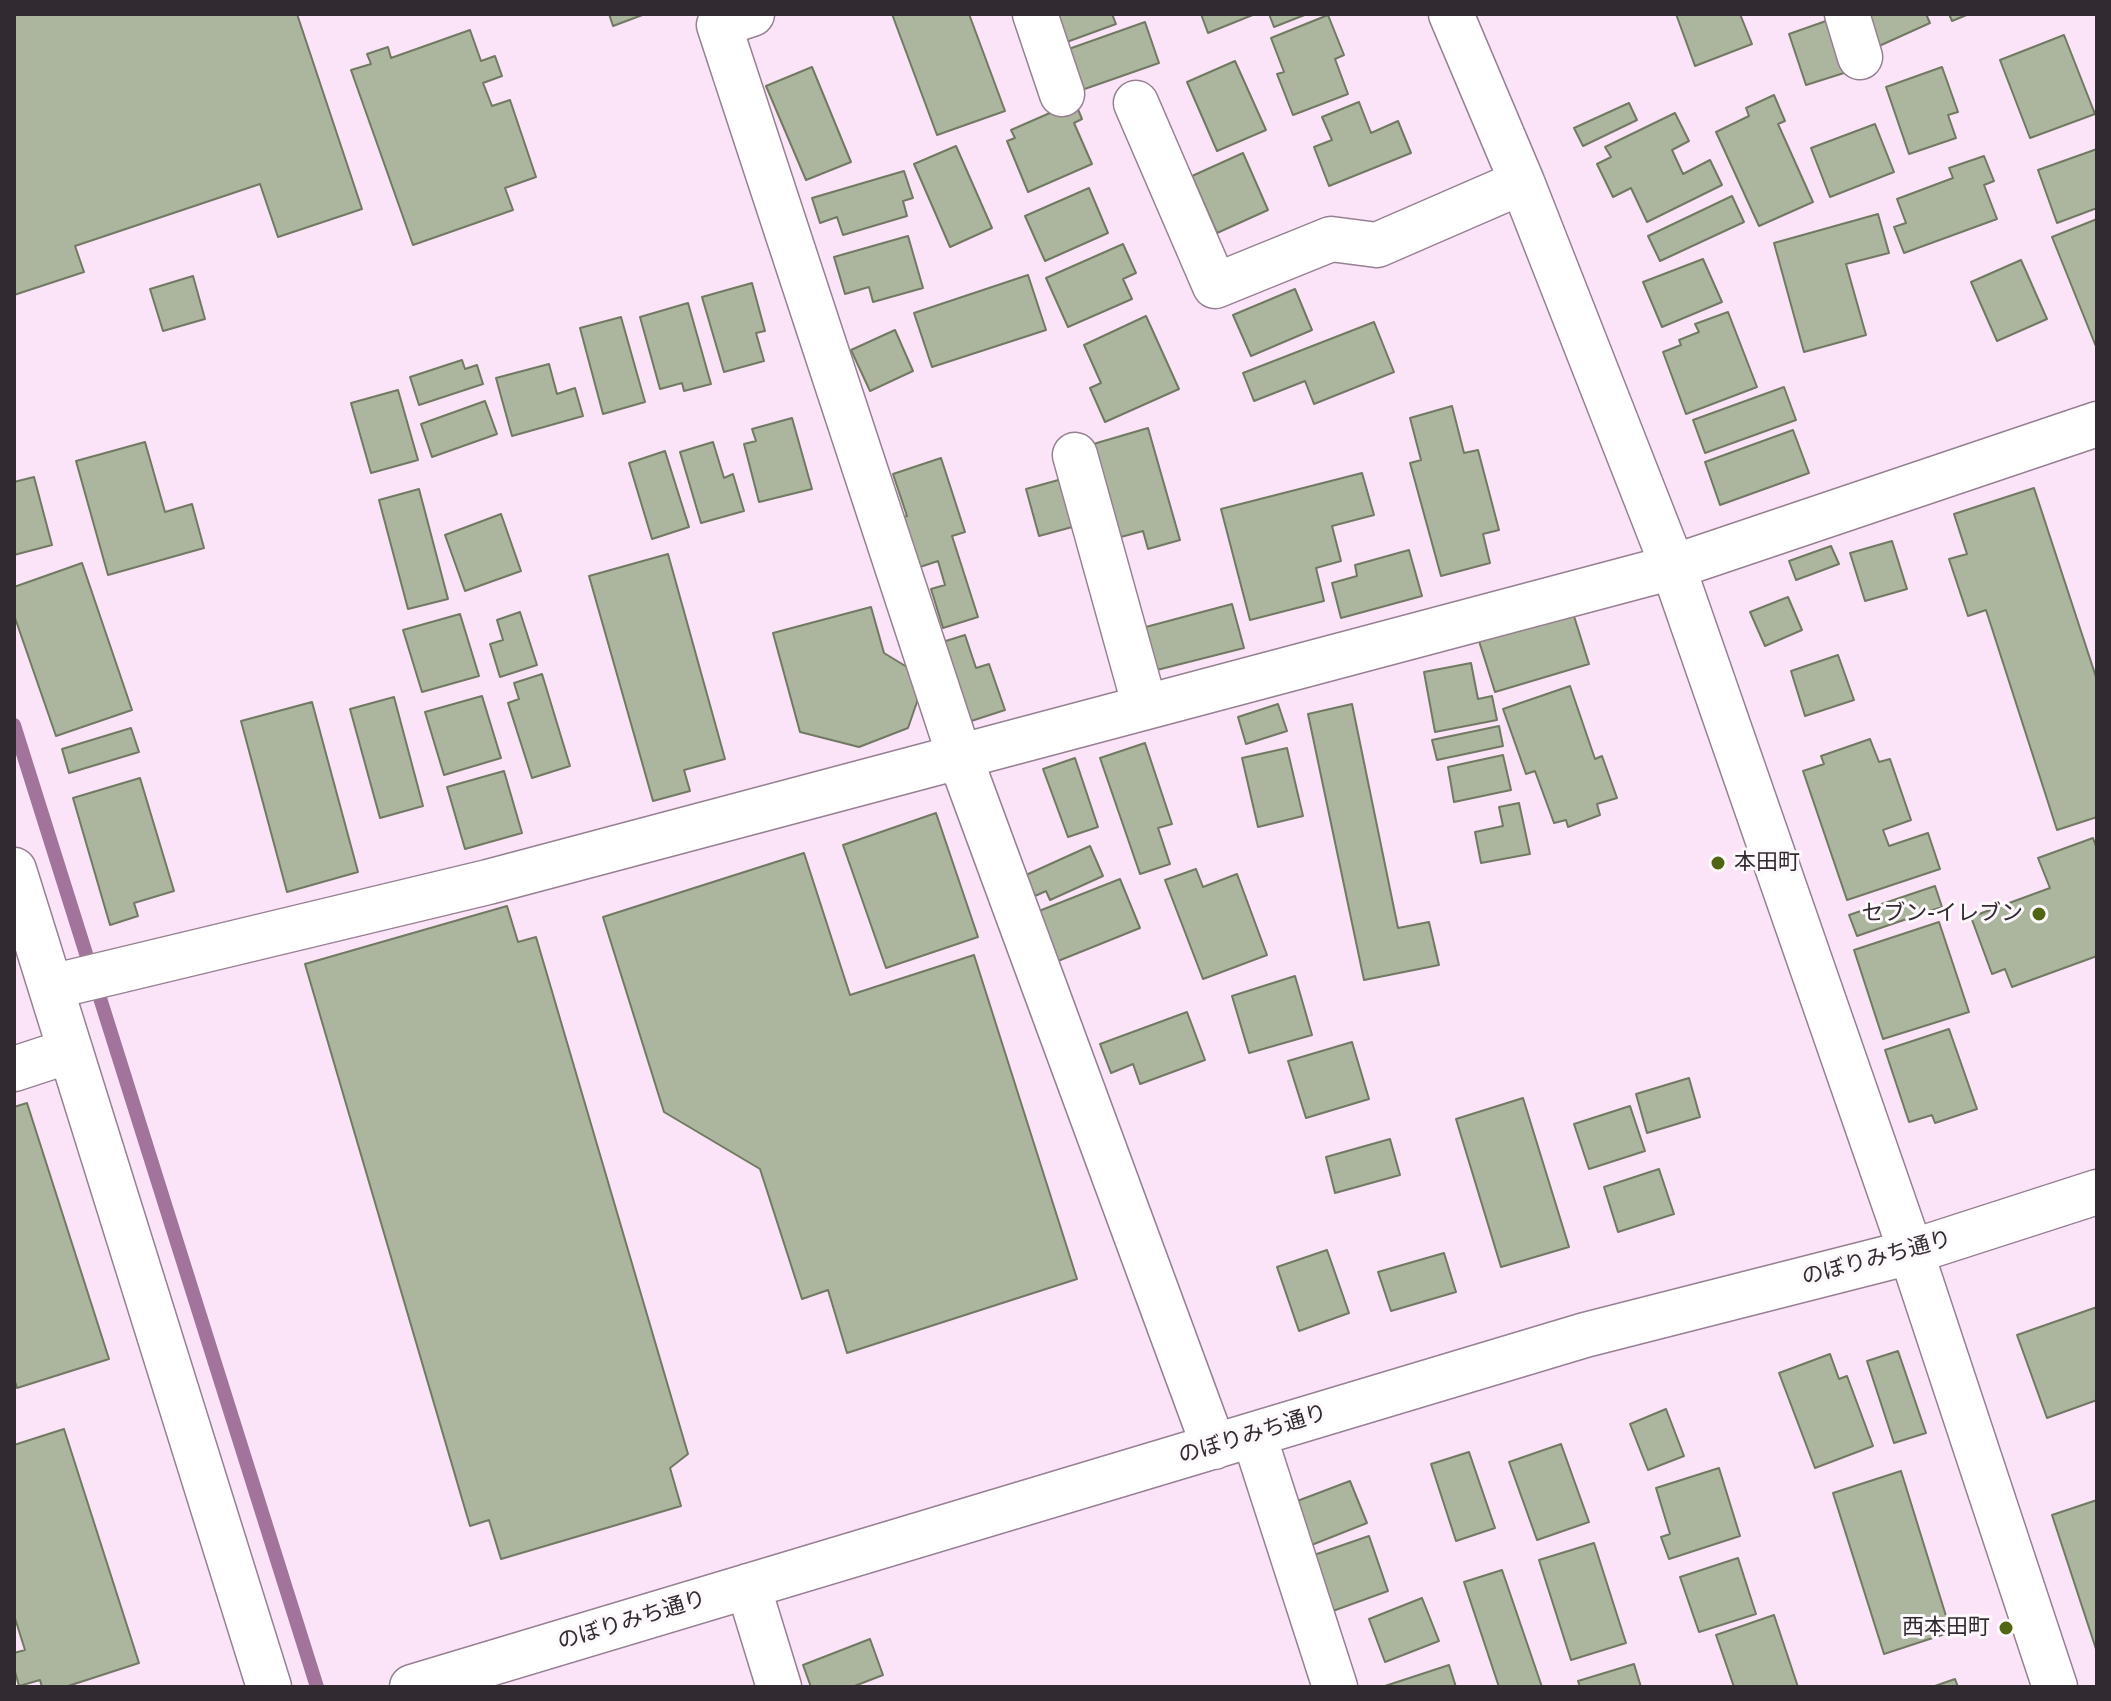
<!DOCTYPE html>
<meta charset="utf-8">
<style>
body{margin:0}
#map{position:relative;width:2111px;height:1701px;overflow:hidden;background:#fbe4f7;font-family:Signika,sans-serif}
canvas{display:block}
.frame{position:absolute;inset:0;border:16px solid #322a31;pointer-events:none}
</style>
<div id="map">
<canvas width="2111" height="1701"></canvas>
<div class="frame"></div>
</div>
<script>
const ctx = document.querySelector('canvas').getContext('2d');
ctx.lineJoin = 'round';
function trace(path, color, width, dash) {
  ctx.strokeStyle = color;
  ctx.lineWidth = width;
  ctx.lineCap = dash ? 'butt' : 'round';
  ctx.setLineDash(dash || []);
  ctx.stroke(path);
}
function fill(path, color) {
  ctx.fillStyle = color;
  ctx.fill(path, 'evenodd');
}
function write(font, color, halo, rows, align = 'center') {
  ctx.font = font + ' Signika,"Noto Sans JP",sans-serif';
  ctx.lineWidth = 6;
  ctx.setLineDash([]);
  ctx.textBaseline = 'middle';
  ctx.strokeStyle = halo;
  ctx.fillStyle = color;
  for (const [text, x, y, turn = 0] of rows) {
    ctx.save();
    ctx.translate(x, y);
    ctx.rotate((+turn || 0) * Math.PI / 180);
    ctx.textAlign = isNaN(turn) ? turn : align;
    if (halo) ctx.strokeText(text, 0, 0);
    ctx.fillText(text, 0, 0);
    ctx.restore();
  }
}
trace(new Path2D(`
 M 14,725 L 317,1687`), '#a3749b', 14);
const building = new Path2D(`
 M 14,14 L 297,14 L 362,209 L 278,237 L 260,184 L 75,246 L 84,272 L 14,295 Z
 M 609,14 L 645,14 L 613,26 Z
 M 892,14 L 969,14 L 1005,111 L 937,135 Z
 M 1054,14 L 1112,14 L 1116,24 L 1064,43 Z
 M 1201,14 L 1255,14 L 1208,33 Z
 M 1269,14 L 1307,14 L 1274,27 Z
 M 1676,14 L 1740,14 L 1752,44 L 1695,66 Z
 M 1865,14 L 1926,14 L 1930,23 L 1879,46 Z
 M 1949,14 L 1969,14 L 1952,21 Z
 M 1328,15 L 1344,55 L 1335,59 L 1348,94 L 1293,115 L 1277,74 L 1284,72 L 1271,38 Z
 M 1826,21 L 1844,73 L 1806,85 L 1789,34 Z
 M 1145,22 L 1159,63 L 1076,92 L 1063,51 Z
 M 470,30 L 481,61 L 495,56 L 502,76 L 483,83 L 492,106 L 510,100 L 536,177 L 505,188 L 513,210 L 413,245 L 351,70 L 371,64 L 367,54 L 388,47 L 391,58 Z
 M 2064,35 L 2095,114 L 2030,138 L 2000,60 Z
 M 1235,61 L 1266,130 L 1217,151 L 1187,82 Z
 M 812,67 L 851,162 L 806,180 L 766,86 Z
 M 1942,67 L 1958,112 L 1948,115 L 1956,138 L 1909,154 L 1886,87 Z
 M 1774,95 L 1785,121 L 1778,124 L 1813,202 L 1759,226 L 1716,132 L 1749,116 L 1746,108 Z
 M 1075,102 L 1082,119 L 1074,123 L 1092,164 L 1028,192 L 1007,141 L 1015,138 L 1011,130 Z
 M 1359,102 L 1371,133 L 1398,121 L 1411,153 L 1329,186 L 1314,147 L 1332,140 L 1322,117 Z
 M 1629,103 L 1637,120 L 1583,146 L 1574,128 Z
 M 1675,113 L 1689,141 L 1672,150 L 1683,174 L 1710,160 L 1722,185 L 1647,222 L 1631,188 L 1613,197 L 1597,164 L 1611,157 L 1605,147 Z
 M 1875,124 L 1894,172 L 1830,197 L 1811,148 Z
 M 956,146 L 992,228 L 950,247 L 914,164 Z
 M 2097,149 L 2097,208 L 2057,223 L 2038,170 Z
 M 1243,153 L 1268,210 L 1217,233 L 1192,176 Z
 M 1984,156 L 1994,181 L 1984,185 L 1997,219 L 1904,253 L 1894,227 L 1906,223 L 1897,199 L 1953,178 L 1949,168 Z
 M 904,171 L 913,198 L 903,201 L 907,216 L 843,235 L 837,217 L 820,223 L 812,198 Z
 M 1089,188 L 1108,233 L 1045,261 L 1025,216 Z
 M 1732,196 L 1744,222 L 1660,261 L 1648,236 Z
 M 1878,214 L 1889,253 L 1846,264 L 1866,335 L 1804,352 L 1774,243 Z
 M 2097,219 L 2097,349 L 2052,237 Z
 M 908,236 L 923,288 L 873,302 L 869,287 L 845,294 L 834,257 Z
 M 1123,244 L 1136,273 L 1123,279 L 1132,299 L 1068,327 L 1046,278 Z
 M 1703,259 L 1722,302 L 1662,327 L 1643,282 Z
 M 2021,260 L 2047,319 L 1997,341 L 1971,282 Z
 M 1028,275 L 1046,330 L 932,367 L 914,313 Z
 M 193,276 L 205,319 L 163,331 L 150,289 Z
 M 752,283 L 765,331 L 756,333 L 764,361 L 724,372 L 702,297 Z
 M 1295,289 L 1312,330 L 1251,356 L 1233,315 Z
 M 688,303 L 711,384 L 684,391 L 682,383 L 660,389 L 640,317 Z
 M 1728,312 L 1757,387 L 1686,414 L 1663,352 L 1681,345 L 1679,340 L 1699,332 L 1695,324 Z
 M 1146,316 L 1179,389 L 1105,422 L 1090,388 L 1101,383 L 1084,345 Z
 M 621,317 L 645,402 L 603,414 L 580,328 Z
 M 1374,322 L 1394,372 L 1314,404 L 1305,381 L 1254,401 L 1243,373 Z
 M 895,330 L 913,371 L 870,391 L 851,350 Z
 M 462,360 L 465,369 L 477,365 L 483,384 L 419,405 L 410,377 Z
 M 549,364 L 557,394 L 575,388 L 583,416 L 512,436 L 496,378 Z
 M 1784,387 L 1796,420 L 1705,453 L 1693,420 Z
 M 398,390 L 418,460 L 371,473 L 351,403 Z
 M 485,401 L 497,434 L 432,457 L 421,424 Z
 M 1452,406 L 1464,453 L 1478,450 L 1499,530 L 1483,534 L 1490,563 L 1441,576 L 1410,463 L 1421,460 L 1410,418 Z
 M 792,418 L 812,489 L 759,502 L 744,444 L 756,441 L 752,429 Z
 M 1148,428 L 1180,540 L 1148,549 L 1143,531 L 1117,538 L 1090,445 Z
 M 1793,430 L 1809,473 L 1720,505 L 1705,462 Z
 M 145,442 L 165,512 L 192,504 L 204,548 L 108,575 L 76,461 Z
 M 713,442 L 724,478 L 733,474 L 744,511 L 701,523 L 680,452 Z
 M 665,451 L 689,527 L 652,539 L 629,463 Z
 M 941,458 L 965,532 L 952,536 L 978,617 L 943,628 L 931,589 L 945,585 L 938,561 L 917,568 L 900,518 L 907,516 L 893,474 Z
 M 1362,473 L 1374,515 L 1332,526 L 1341,561 L 1316,568 L 1324,601 L 1250,620 L 1221,509 Z
 M 34,477 L 52,545 L 14,555 L 14,482 Z
 M 1062,479 L 1076,526 L 1039,536 L 1026,489 Z
 M 2034,488 L 2097,680 L 2097,817 L 2057,830 L 1986,610 L 1968,616 L 1949,559 L 1967,554 L 1954,514 Z
 M 419,489 L 448,599 L 408,609 L 379,500 Z
 M 501,514 L 521,571 L 465,591 L 445,535 Z
 M 1892,541 L 1907,589 L 1865,601 L 1850,553 Z
 M 1831,546 L 1839,564 L 1796,580 L 1789,561 Z
 M 1409,550 L 1422,596 L 1341,618 L 1332,583 L 1357,576 L 1355,565 Z
 M 668,554 L 725,759 L 684,770 L 690,791 L 653,801 L 589,576 Z
 M 82,563 L 132,710 L 56,736 L 14,615 L 14,587 Z
 M 1788,597 L 1802,630 L 1765,646 L 1750,612 Z
 M 1232,604 L 1244,648 L 1153,671 L 1142,628 Z
 M 871,607 L 884,653 L 907,667 L 918,699 L 908,728 L 859,747 L 800,732 L 773,633 Z
 M 520,612 L 537,665 L 500,677 L 490,644 L 503,640 L 497,620 Z
 M 1573,613 L 1589,664 L 1495,692 L 1479,641 Z
 M 460,614 L 479,676 L 422,692 L 403,630 Z
 M 965,635 L 976,668 L 989,664 L 1005,710 L 962,724 L 936,644 Z
 M 1838,655 L 1854,700 L 1805,716 L 1791,671 Z
 M 1471,663 L 1478,699 L 1492,696 L 1497,720 L 1435,732 L 1424,672 Z
 M 542,674 L 570,766 L 532,778 L 508,703 L 519,699 L 514,683 Z
 M 1570,686 L 1595,759 L 1602,756 L 1617,798 L 1597,804 L 1600,815 L 1568,827 L 1566,820 L 1554,823 L 1535,771 L 1526,774 L 1503,709 Z
 M 482,696 L 501,758 L 444,775 L 425,712 Z
 M 394,697 L 423,806 L 380,818 L 350,709 Z
 M 312,702 L 358,872 L 287,892 L 241,721 Z
 M 1278,704 L 1287,731 L 1246,744 L 1238,717 Z
 M 1352,704 L 1398,928 L 1429,922 L 1439,965 L 1364,980 L 1308,714 Z
 M 1499,726 L 1503,746 L 1437,760 L 1432,740 Z
 M 131,728 L 139,752 L 69,773 L 62,749 Z
 M 1870,739 L 1879,762 L 1890,759 L 1911,820 L 1883,830 L 1889,846 L 1928,833 L 1940,869 L 1847,900 L 1803,771 L 1824,764 L 1821,756 Z
 M 1145,743 L 1172,824 L 1158,828 L 1170,864 L 1140,874 L 1100,758 Z
 M 1287,748 L 1303,816 L 1258,827 L 1242,758 Z
 M 1503,755 L 1511,790 L 1454,802 L 1448,767 Z
 M 1075,758 L 1098,827 L 1068,837 L 1043,769 Z
 M 504,771 L 522,833 L 465,849 L 447,787 Z
 M 140,778 L 174,891 L 134,903 L 138,916 L 110,925 L 73,798 Z
 M 1519,803 L 1530,854 L 1481,863 L 1475,832 L 1503,826 L 1499,807 Z
 M 936,813 L 978,937 L 886,968 L 843,845 Z
 M 2093,838 L 2097,849 L 2097,956 L 2012,987 L 2005,969 L 1992,974 L 1971,917 L 2050,888 L 2038,858 Z
 M 1090,846 L 1103,876 L 1050,900 L 1046,891 L 1035,896 L 1026,875 Z
 M 804,853 L 850,995 L 974,955 L 1077,1279 L 847,1353 L 828,1290 L 802,1299 L 760,1169 L 664,1112 L 603,917 Z
 M 1196,869 L 1203,887 L 1237,874 L 1267,955 L 1203,979 L 1165,880 Z
 M 1120,879 L 1140,928 L 1058,961 L 1039,911 Z
 M 1935,886 L 1942,907 L 1857,936 L 1849,915 Z
 M 507,906 L 518,942 L 536,937 L 688,1454 L 670,1468 L 681,1506 L 501,1559 L 489,1520 L 470,1526 L 305,964 Z
 M 1939,922 L 1969,1012 L 1883,1039 L 1854,950 Z
 M 1295,976 L 1312,1035 L 1249,1053 L 1232,996 Z
 M 1187,1012 L 1205,1060 L 1140,1084 L 1133,1064 L 1111,1073 L 1100,1044 Z
 M 1949,1029 L 1977,1109 L 1935,1123 L 1932,1115 L 1909,1122 L 1885,1050 Z
 M 1352,1042 L 1369,1099 L 1306,1118 L 1288,1061 Z
 M 1689,1078 L 1700,1117 L 1647,1133 L 1636,1094 Z
 M 1523,1098 L 1569,1247 L 1501,1267 L 1456,1119 Z
 M 27,1103 L 109,1359 L 17,1388 L 14,1378 L 14,1107 Z
 M 1630,1106 L 1645,1151 L 1589,1169 L 1574,1124 Z
 M 1390,1139 L 1400,1175 L 1335,1193 L 1326,1157 Z
 M 1659,1169 L 1674,1214 L 1618,1232 L 1604,1187 Z
 M 1327,1250 L 1349,1313 L 1299,1331 L 1277,1267 Z
 M 1444,1253 L 1456,1292 L 1391,1311 L 1378,1272 Z
 M 2097,1307 L 2097,1400 L 2047,1418 L 2017,1335 Z
 M 1898,1351 L 1926,1433 L 1894,1443 L 1867,1361 Z
 M 1830,1354 L 1839,1379 L 1847,1376 L 1873,1446 L 1815,1468 L 1779,1373 Z
 M 1666,1409 L 1684,1456 L 1648,1470 L 1630,1424 Z
 M 64,1429 L 139,1663 L 65,1687 L 42,1687 L 40,1680 L 19,1686 L 14,1668 L 14,1653 L 25,1650 L 14,1615 L 14,1445 Z
 M 1561,1444 L 1589,1522 L 1537,1540 L 1509,1462 Z
 M 1469,1452 L 1495,1528 L 1456,1541 L 1431,1464 Z
 M 1719,1468 L 1740,1536 L 1669,1559 L 1661,1537 L 1670,1534 L 1656,1488 Z
 M 1901,1471 L 1951,1632 L 1884,1654 L 1833,1493 Z
 M 1350,1481 L 1367,1523 L 1309,1546 L 1292,1503 Z
 M 2097,1500 L 2097,1652 L 2052,1515 Z
 M 1369,1536 L 1388,1591 L 1330,1612 L 1311,1556 Z
 M 1594,1543 L 1626,1643 L 1571,1660 L 1539,1560 Z
 M 1738,1558 L 1756,1614 L 1699,1632 L 1680,1577 Z
 M 1502,1570 L 1542,1687 L 1499,1687 L 1464,1582 Z
 M 1422,1598 L 1439,1641 L 1385,1662 L 1369,1619 Z
 M 1774,1615 L 1798,1687 L 1734,1687 L 1716,1635 Z
 M 870,1639 L 883,1675 L 852,1687 L 811,1687 L 803,1665 Z
 M 1634,1664 L 1641,1687 L 1580,1687 L 1578,1681 Z
 M 1449,1665 L 1456,1687 L 1385,1686 Z
 M 1955,1679 L 1958,1687 L 1932,1687 Z`);
fill(building, '#acb59d');
trace(building, '#717963', 2);
const minor = new Path2D(`
 M 752,14 L 719,25 L 959,755 L 1214,1447
 M 1035,14 L 1062,94
 M 1451,14 L 1522,182 L 1673,567 L 1911,1252 L 2055,1687
 M 1847,14 L 1860,57
 M 1136,103 L 1215,286 L 1331,239 L 1377,245 L 1522,182
 M 1075,455 L 1145,707
 M 14,870 L 269,1687
 M 51,987 L 488,882 L 1673,567 L 2097,424
 M 14,1069 L 69,1051
 M 1254,1436 L 1335,1687
 M 748,1586 L 779,1687
 M 412,1687 L 1585,1335 L 1911,1252 L 2097,1192`);
trace(minor, '#968192', 47);
trace(minor, '#fff', 44);
for (const [x, y, r, color] of [
 [1718,863,8,"#516613"],
 [2039,914,8,"#516613"],
 [2006,1628,8,"#516613"]
]) {
  const dot = new Path2D();
  dot.arc(x, y, r, 0, 2 * Math.PI);
  ctx.fillStyle = color;
  ctx.fill(dot);
  trace(dot, '#fcf8fb', 3);
}
write('22px', '#322a31', '#fcf8fb', [
 ["本田町",1734,863,"left"],
 ["セブン-イレブン",2023,914],
 ["西本田町",1990,1628]
], 'right');
write('22px', '#322a31', '#fcf8fb', [
 ["のぼりみち通り",1877,1259,-15],
 ["のぼりみち通り",1253,1435,-17],
 ["のぼりみち通り",632,1621,-17]
]);
</script>
